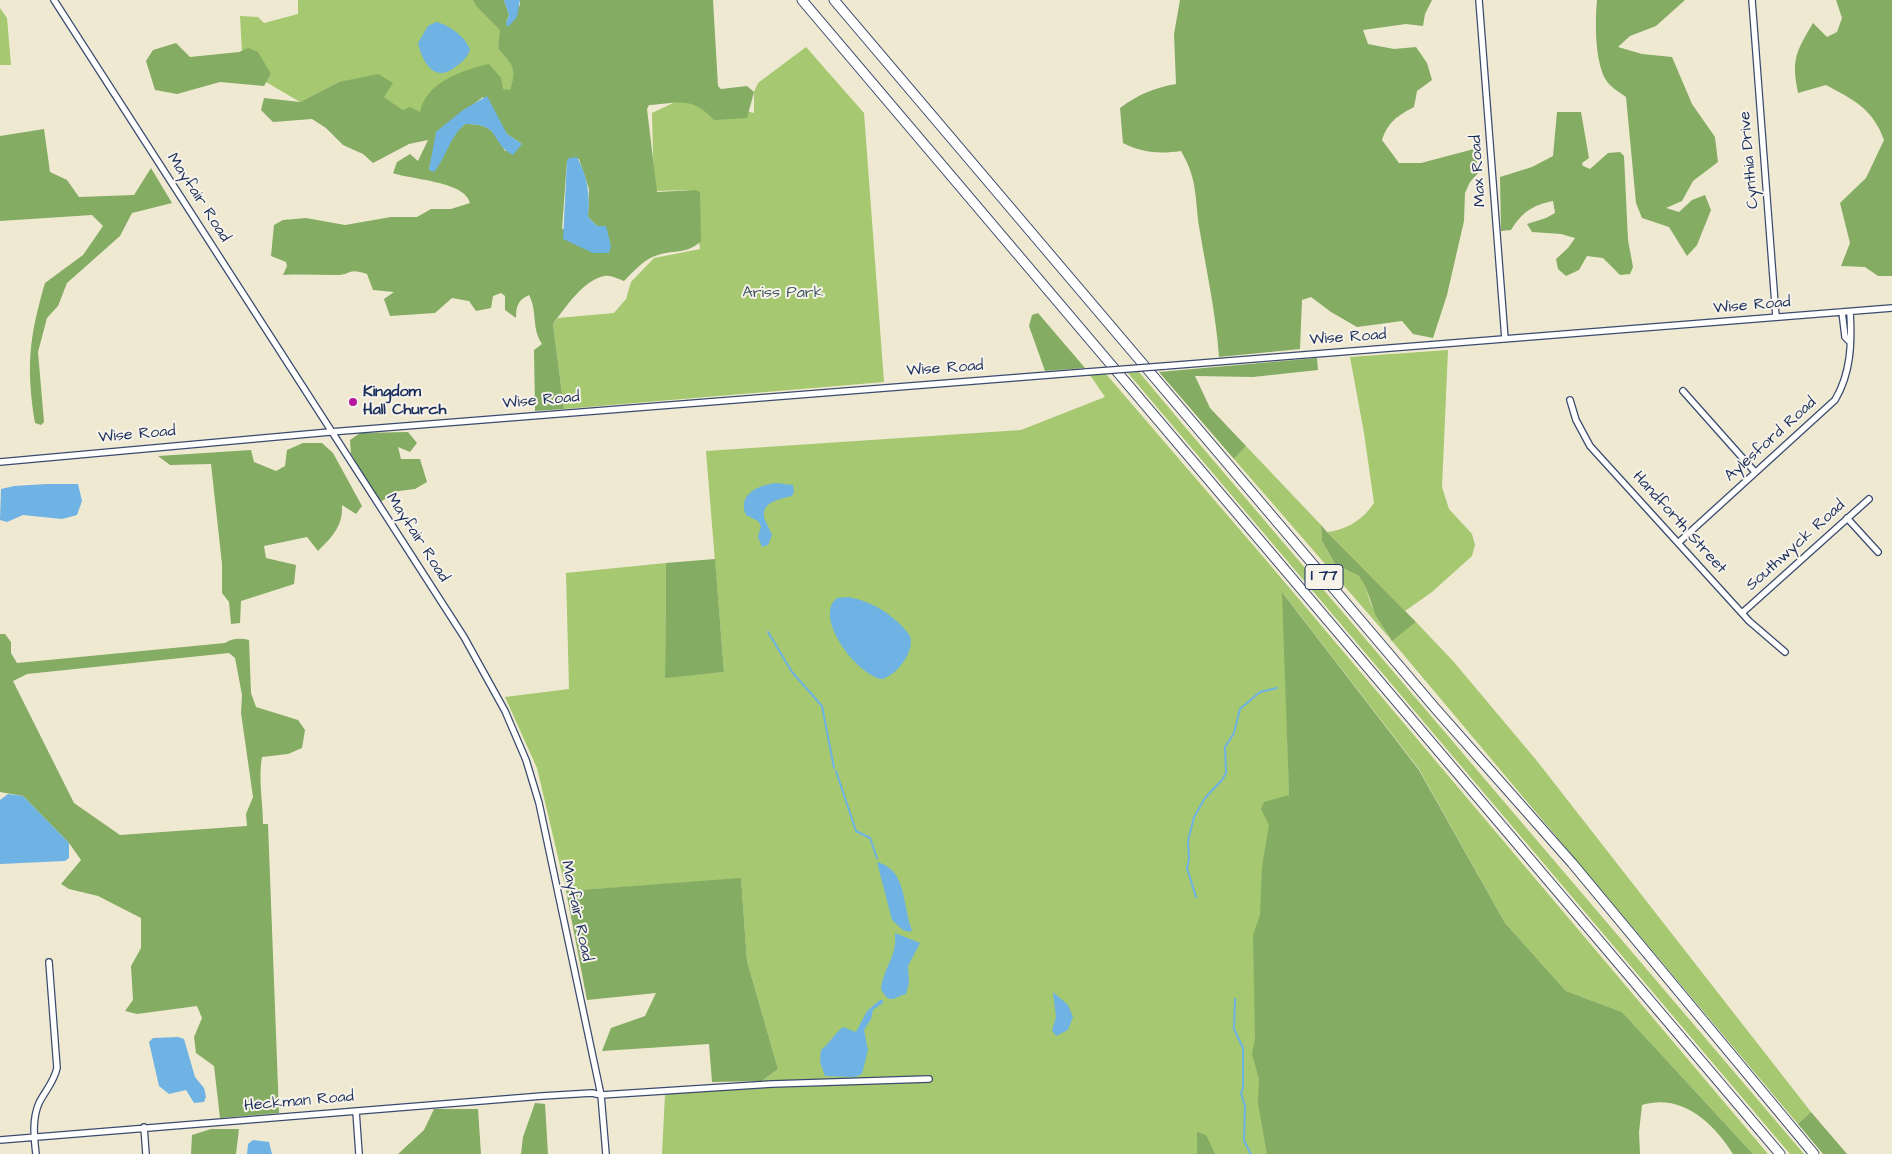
<!DOCTYPE html>
<style>
body{margin:0}
canvas{display:block;background:#efe9d2}
</style>
<canvas width="1892" height="1154"></canvas>
<script>
const ctx = document.querySelector('canvas').getContext('2d');
ctx.lineJoin = 'round';
function fill(path, color) {
  ctx.fillStyle = color;
  ctx.fill(path, 'evenodd');
}
function trace(path, color, width, dash) {
  ctx.strokeStyle = color;
  ctx.lineWidth = width;
  ctx.lineCap = dash ? 'butt' : 'round';
  ctx.setLineDash(dash || []);
  ctx.stroke(path);
}
function write(font, color, halo, rows, align = 'center') {
  ctx.font = font + ' "Architects Daughter",sans-serif';
  ctx.lineWidth = 4;
  ctx.setLineDash([]);
  ctx.textBaseline = 'middle';
  ctx.strokeStyle = halo;
  ctx.fillStyle = color;
  for (const [text, x, y, turn = 0] of rows) {
    ctx.save();
    ctx.translate(x, y);
    ctx.rotate((+turn || 0) * Math.PI / 180);
    ctx.textAlign = isNaN(turn) ? turn : align;
    if (halo) ctx.strokeText(text, 0, 0);
    ctx.fillText(text, 0, 0);
    ctx.restore();
  }
}
fill(new Path2D(`
 M 298,0 L 473,0 L 476,6 L 501,30 L 498,49 C 514,66 517,68 510,90 L 503,90 L 421,112 L 403,110 L 384,97 L 339,82 L 300,102 L 266,82 L 271,74 L 242,53 L 240,16 L 258,17 L 264,23 L 298,14 Z
 M 0,8 L 7,18 L 11,65 L 0,65 Z
 M 806,47 L 864,113 L 884,382 L 564,409 L 553,324 L 558,318 L 614,313 L 626,299 L 631,282 L 654,258 L 700,249 L 691,190 L 654,191 L 652,113 L 686,97 L 754,113 L 754,92 L 758,83 Z
 M 1448,350 L 1442,487 L 1449,509 L 1472,534 L 1475,545 L 1472,556 L 1432,592 L 1405,611 L 1327,532 C 1346,530 1363,520 1374,503 L 1364,433 L 1350,357 Z
 M 1139,372 L 1185,427 L 1804,1154 L 1790,1154 L 1128,373 Z
 M 1106,374 L 1265,559 L 1768,1154 L 1753,1154 L 1622,1012 L 1566,991 L 1505,923 L 1419,769 L 1283,593 L 1300,1154 L 662,1154 L 665,1094 L 753,1088 L 778,1069 L 747,961 L 741,879 L 566,891 L 537,768 L 505,697 L 569,689 L 566,573 L 666,563 L 665,677 L 724,672 L 706,451 L 1021,430 L 1105,397 L 1090,375 Z
 M 1246,446 L 1321,525 L 1322,541 L 1335,564 L 1359,576 L 1366,588 L 1370,602 L 1391,641 L 1416,622 L 1453,661 L 1537,761 L 1811,1112 L 1798,1124 L 1392,641 L 1234,459 Z`), '#a5c871');
fill(new Path2D(`
 M 473,0 L 504,0 L 509,15 L 506,23 L 520,5 L 520,0 L 713,0 L 718,86 L 721,89 L 747,86 L 754,92 L 747,118 L 714,120 C 691,96 681,103 649,105 L 647,109 L 657,192 L 695,190 L 700,192 L 701,241 C 686,255 676,249 658,255 C 644,259 634,271 624,281 C 618,279 611,275 605,276 C 584,279 565,308 553,324 L 564,409 L 535,411 L 534,350 L 542,344 C 531,327 538,313 529,295 C 518,300 516,306 516,318 L 505,310 L 505,296 L 501,293 L 493,296 L 491,308 L 476,311 L 469,301 L 452,298 L 435,313 L 390,316 L 384,299 L 394,292 L 373,290 L 367,274 C 348,267 351,275 336,275 C 318,275 301,274 283,275 L 287,266 L 286,262 L 271,256 L 274,225 L 283,220 L 306,218 L 345,225 L 391,217 L 417,217 L 431,209 L 451,209 L 470,203 C 465,181 412,180 393,173 L 397,162 L 410,154 L 418,161 L 428,140 L 409,144 L 373,163 L 363,154 L 343,145 L 326,128 L 312,119 L 273,122 L 261,110 L 264,98 L 300,102 L 339,82 L 378,74 L 393,83 L 384,97 L 403,110 L 410,107 L 420,112 C 426,82 463,70 489,64 L 501,78 L 503,89 L 510,90 C 517,68 513,65 498,49 L 500,30 L 476,6 ZM 483,97 L 507,134 L 522,144 L 505,151 C 494,130 489,124 465,124 L 453,135 L 429,170 L 437,132 ZM 579,159 L 589,189 L 588,217 L 597,226 L 606,226 L 562,229 L 567,161 Z
 M 1180,0 L 1432,0 L 1425,14 L 1423,26 L 1406,24 L 1363,30 L 1368,44 L 1394,49 L 1416,47 L 1427,63 L 1432,80 L 1417,91 L 1414,107 C 1397,116 1388,122 1382,140 L 1399,163 L 1421,163 L 1474,149 L 1479,172 L 1470,182 L 1465,193 L 1464,221 L 1447,295 L 1433,338 L 1413,334 L 1402,321 L 1357,327 L 1331,312 L 1311,297 L 1302,300 L 1300,349 L 1219,357 C 1216,315 1207,274 1200,232 C 1194,198 1199,182 1181,151 C 1159,154 1143,153 1123,143 L 1120,108 C 1139,94 1154,88 1176,84 L 1174,34 Z
 M 1597,0 L 1685,0 L 1656,26 L 1630,36 L 1618,47 L 1642,54 L 1672,57 L 1692,104 L 1715,137 L 1718,162 L 1693,181 L 1682,201 L 1666,208 L 1679,212 L 1692,200 L 1705,195 L 1711,210 L 1697,245 L 1687,256 L 1669,227 L 1642,218 L 1636,203 L 1626,97 C 1621,93 1615,90 1610,85 C 1594,70 1595,21 1597,0 Z
 M 1836,0 L 1892,0 L 1892,276 L 1878,276 L 1865,267 L 1841,266 L 1850,243 L 1840,203 L 1866,178 L 1884,140 C 1873,109 1854,100 1826,85 L 1798,93 C 1791,59 1796,52 1813,23 L 1827,37 L 1837,32 L 1842,18 Z
 M 176,43 L 190,57 L 239,52 L 248,48 L 258,52 L 271,74 L 264,86 L 220,82 L 177,94 L 155,90 L 146,61 L 153,50 Z
 M 1557,112 L 1581,112 L 1589,158 L 1582,163 L 1583,166 L 1590,169 L 1608,153 L 1620,152 L 1624,156 L 1628,240 L 1633,267 L 1630,274 L 1620,275 L 1603,258 L 1587,256 L 1579,270 L 1566,276 L 1558,269 L 1556,259 L 1568,248 L 1575,238 L 1561,234 L 1532,232 L 1527,224 L 1546,218 L 1555,213 L 1553,201 C 1533,205 1522,212 1511,230 L 1501,231 L 1500,177 L 1532,167 L 1553,156 Z
 M 44,129 L 50,172 L 67,180 L 79,197 L 134,195 L 151,168 L 172,203 L 132,213 L 120,236 L 67,283 L 58,306 L 47,318 L 38,352 L 44,422 L 41,425 L 35,423 C 26,368 29,337 45,283 L 83,255 L 103,226 L 92,215 L 0,221 L 0,136 Z
 M 1038,313 L 1085,368 L 1045,371 L 1029,326 L 1032,315 Z
 M 1317,358 L 1318,370 L 1253,377 L 1195,376 L 1210,408 L 1246,446 L 1234,459 L 1159,372 Z
 M 408,432 L 417,443 L 410,452 L 398,447 L 401,459 L 420,459 L 427,482 L 415,489 L 399,491 L 380,502 L 351,454 L 350,440 L 360,433 Z
 M 303,443 L 322,443 L 333,453 L 362,506 L 356,514 L 342,505 C 343,526 333,536 318,551 L 307,537 L 264,546 L 266,558 L 296,565 L 294,584 L 241,601 L 240,623 L 231,624 L 229,602 L 222,593 L 222,564 L 211,464 L 170,465 L 158,456 L 251,450 L 254,462 L 276,471 L 285,466 L 287,450 Z
 M 1321,525 L 1327,532 L 1416,622 L 1392,641 L 1376,616 L 1366,588 L 1359,576 L 1335,564 L 1322,541 Z
 M 715,559 L 724,672 L 665,678 L 666,563 Z
 M 1282,592 L 1419,770 L 1505,923 L 1566,991 L 1622,1012 L 1753,1154 L 1733,1154 C 1713,1122 1681,1093 1642,1105 L 1639,1132 L 1640,1154 L 1267,1154 L 1258,1104 L 1259,1079 L 1252,1054 L 1255,1039 L 1253,935 L 1260,915 L 1262,867 L 1269,825 L 1261,809 L 1264,802 L 1289,795 Z
 M 0,634 L 5,634 L 11,642 L 11,653 L 17,663 L 225,643 C 232,638 241,638 249,640 L 251,693 L 256,707 L 298,720 L 305,730 L 302,748 L 288,754 L 262,757 C 258,779 263,802 263,824 L 268,824 L 279,1113 L 220,1118 L 214,1066 L 196,1053 L 194,1037 L 202,1018 L 197,1006 L 137,1014 L 125,1011 L 133,1000 L 131,966 L 141,948 L 141,918 L 98,896 L 69,889 L 61,884 L 81,860 L 69,843 L 23,796 L 0,792 ZM 229,653 L 235,658 L 242,695 L 241,713 L 253,797 L 246,814 L 247,826 L 120,835 L 74,803 L 13,681 L 27,674 Z
 M 741,878 L 747,961 L 778,1069 L 762,1081 L 712,1082 L 709,1044 L 602,1051 L 611,1028 L 645,1016 L 656,993 L 587,1000 L 566,891 Z
 M 535,1103 L 545,1104 L 548,1154 L 521,1154 L 523,1137 Z
 M 434,1109 L 478,1109 L 481,1154 L 398,1154 L 424,1130 Z
 M 1811,1112 L 1847,1154 L 1823,1154 L 1798,1124 Z
 M 211,1129 L 239,1129 L 236,1154 L 191,1154 L 192,1135 Z
 M 1197,1132 L 1206,1135 L 1215,1154 L 1197,1154 Z`), '#84ac63');
fill(new Path2D(`
 M 504,0 L 520,0 L 517,17 L 508,27 L 506,24 L 509,15 Z
 M 436,22 C 448,24 467,38 470,50 C 467,58 461,63 454,68 C 434,83 422,61 418,43 L 428,26 Z
 M 487,96 L 507,134 L 522,144 L 513,155 C 489,142 503,124 465,124 C 449,138 447,156 434,172 L 429,170 L 436,132 L 463,110 Z
 M 577,157 C 588,178 590,194 588,217 L 597,226 L 606,226 L 611,246 L 609,253 L 593,253 L 563,239 L 567,161 L 569,158 Z
 M 776,483 L 793,485 L 794,492 L 792,496 C 780,499 759,502 765,520 C 767,525 770,530 772,535 L 768,545 L 762,547 L 758,537 L 761,526 L 758,521 L 746,515 C 737,494 759,485 776,483 Z
 M 47,484 L 78,484 L 82,501 L 77,515 L 62,519 L 23,515 L 7,522 L 0,520 L 1,489 L 14,486 Z
 M 848,597 C 872,601 896,616 910,636 C 915,652 897,674 883,679 C 859,678 812,617 837,598 Z
 M 8,794 L 23,796 L 69,843 L 69,858 L 65,861 L 0,864 L 0,800 Z
 M 877,862 C 908,870 902,907 912,930 L 910,932 L 903,930 L 892,920 Z
 M 895,933 L 920,943 L 908,966 L 909,983 L 906,994 C 894,997 890,1006 881,989 C 884,966 897,958 895,933 Z
 M 1053,992 L 1068,1005 L 1073,1017 L 1068,1030 L 1056,1036 L 1052,1030 L 1056,1017 Z
 M 880,1000 L 883,1000 L 883,1003 L 873,1010 L 871,1019 L 864,1030 L 868,1050 L 862,1074 L 855,1077 L 825,1076 L 820,1062 L 821,1050 C 830,1043 834,1034 843,1027 L 856,1032 L 867,1011 Z
 M 178,1037 L 184,1039 L 195,1077 L 204,1088 L 206,1097 L 204,1102 L 194,1103 L 186,1090 L 169,1094 L 159,1086 L 149,1042 L 153,1038 Z
 M 253,1140 L 269,1142 L 272,1154 L 247,1154 L 248,1144 Z`), '#6fb2e4');
trace(new Path2D(`
 M 768,632 L 792,672 L 822,706 L 834,768
 M 836,771 L 856,831 L 870,838 L 877,858
 M 1196,897 L 1187,868 L 1189,859 L 1188,841 L 1194,817 L 1205,798 L 1222,780 L 1226,773 L 1225,747 L 1234,733 L 1240,709 L 1260,692 L 1277,688
 M 1235,999 L 1234,1029 L 1243,1048 L 1243,1088 L 1241,1093 L 1245,1106 L 1244,1141 L 1251,1154`), '#6fb2e4', 2);
const minor = new Path2D(`
 M 54,0 L 464,637 L 505,711 L 526,760 L 539,803 L 601,1095 L 606,1154
 M 1479,0 L 1505,339
 M 1752,0 L 1776,317
 M 1842,312 L 1845,337 L 1849,341
 M 1165,366 L 1892,308
 M 1683,391 L 1755,472
 M 1570,400 L 1576,420 L 1590,446 L 1749,621 L 1785,652
 M 0,462 L 330,432 L 1087,372
 M 1847,518 L 1878,552
 M 1678,543 L 1835,400 C 1851,373 1852,343 1850,312
 M 1742,613 L 1869,499
 M 356,1111 L 359,1154
 M 144,1127 L 146,1154
 M 0,1140 L 542,1096 L 592,1093 L 601,1095 L 772,1084 L 929,1079
 M 36,1154 C 34,1137 32,1119 39,1103 C 45,1091 54,1082 57,1068 L 49,962`);
const highway = new Path2D(`
 M 802,0 L 1780,1154
 M 834,0 L 1435,708 L 1572,863 L 1814,1154`);
trace(minor, '#3b4b6f', 8);
trace(highway, '#3b4b6f', 11);
trace(minor, '#fff', 5.5);
trace(highway, '#fff', 9);
const minorBridge = new Path2D(`
 M 1087,372 L 1165,366`);
trace(minorBridge, '#3b4b6f', 8, []);
trace(minorBridge, '#fff', 5.5);
for (const [x, y, r, color] of [
 [353,402,5,"#b5179e"]
]) {
  const dot = new Path2D();
  dot.arc(x, y, r, 0, 2 * Math.PI);
  ctx.fillStyle = color;
  ctx.fill(dot);
  trace(dot, '#f7f3e8', 2);
}
for (const [x, y, w] of [
 [1324,577,38]
]) {
  const box = new Path2D();
  box.roundRect(x - w / 2, y - 12.5, w, 25, 4);
  ctx.fillStyle = '#f7f3e8';
  ctx.fill(box);
  trace(box, '#1b2f5e', 1);
}
write('bold 15px', '#1b2f5e', null, [
 ["I 77",1324,577]
]);
write('16px', '#1b2f5e', '#f7f3e8', [
 ["Cynthia Drive",1750,160,-95],
 ["Max Road",1479,171,-94],
 ["Mayfair Road",198,198,57],
 ["Wise Road",1752,306,-5],
 ["Wise Road",1348,338,-4],
 ["Wise Road",945,369,-4],
 ["Wise Road",541,401,-5],
 ["Wise Road",137,435,-5],
 ["Aylesford Road",1771,440,-42],
 ["Handforth Street",1679,523,48],
 ["Mayfair Road",417,538,57],
 ["Southwyck Road",1796,546,-42],
 ["Mayfair Road",576,911,78],
 ["Heckman Road",299,1102,-5]
]);
write('16px', '#3e5563', '#f7f3e8', [
 ["Ariss Park",783,294]
]);
write('bold 16px', '#1b2f5e', '#f7f3e8', [
 ["Kingdom",363,393],
 ["Hall Church",363,411]
], 'left');
</script>
